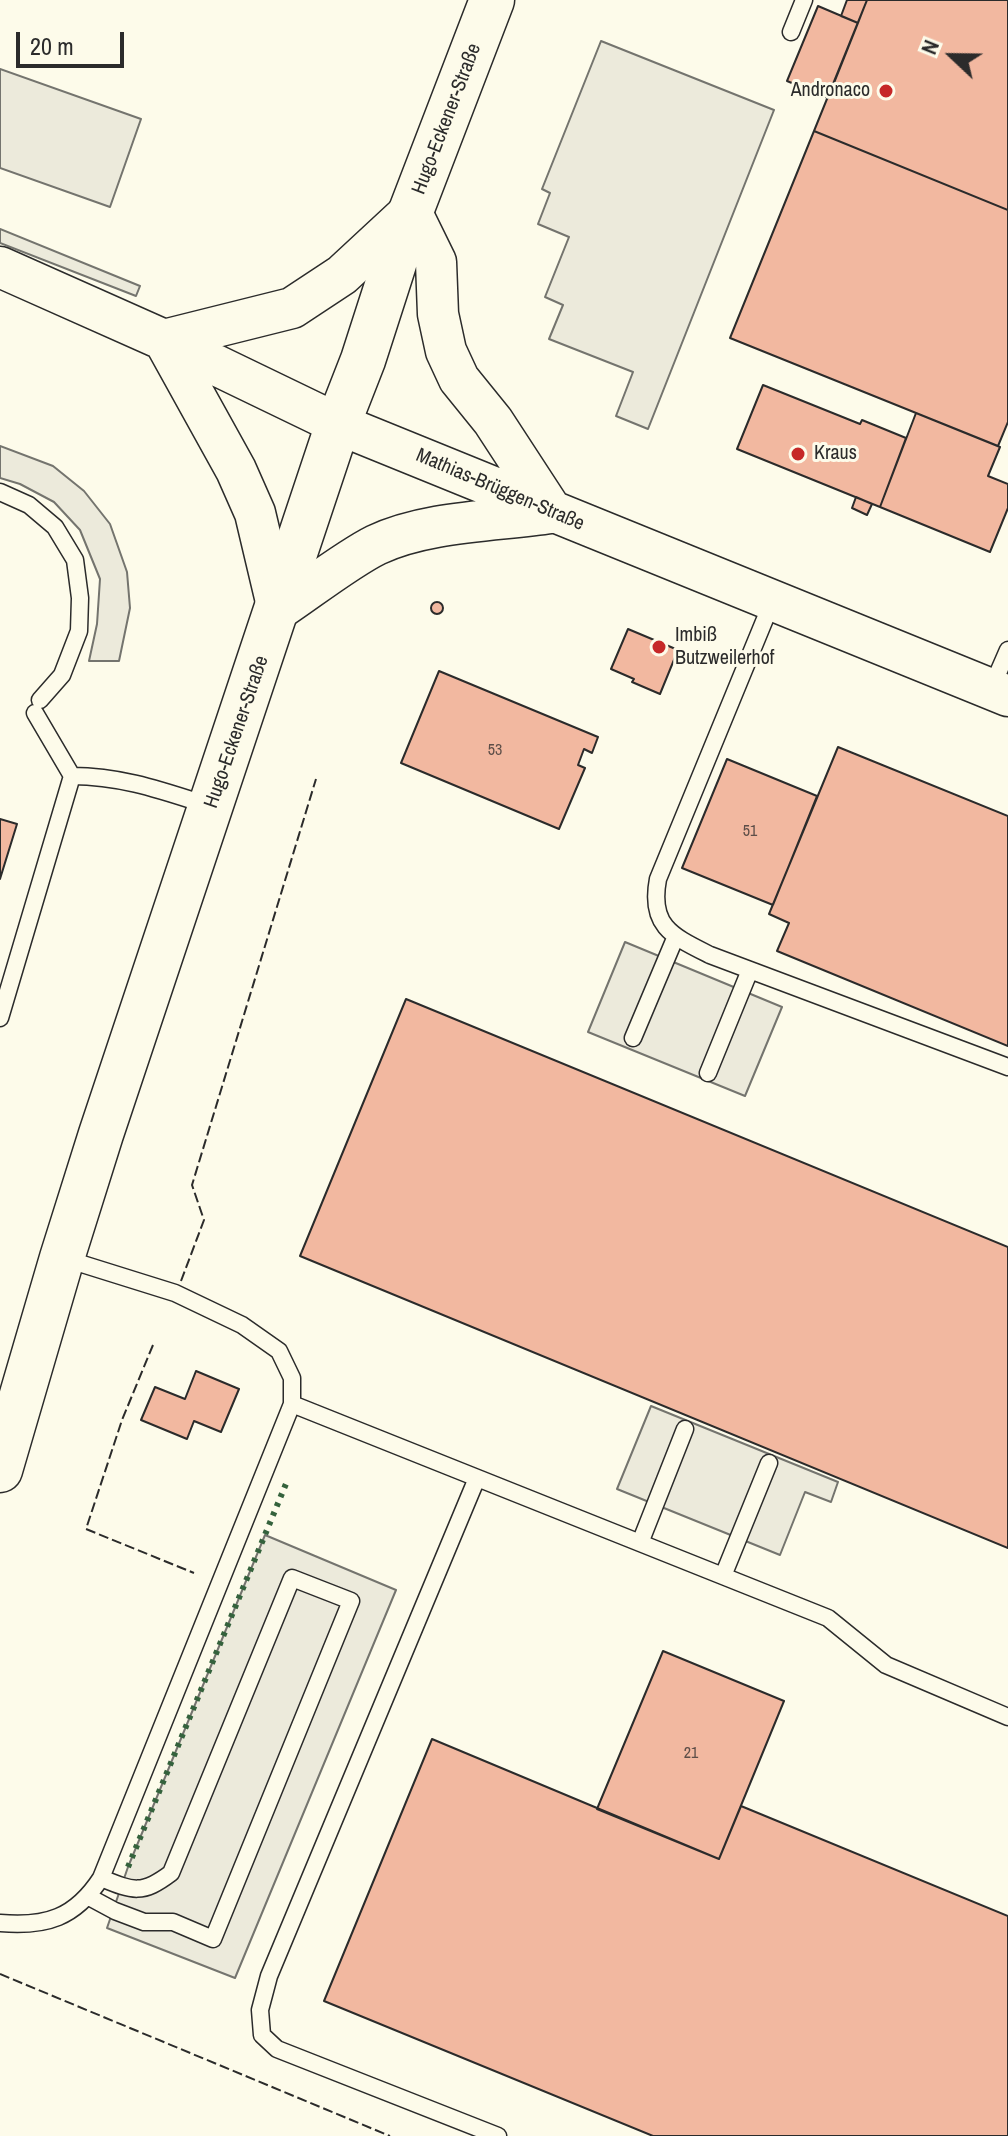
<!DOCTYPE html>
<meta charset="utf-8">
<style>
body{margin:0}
#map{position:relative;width:1008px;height:2136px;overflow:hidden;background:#fdfbea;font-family:"Archivo Narrow",sans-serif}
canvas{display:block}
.north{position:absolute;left:912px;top:16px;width:80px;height:80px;-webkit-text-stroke:6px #fdfbea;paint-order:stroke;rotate:292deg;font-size:22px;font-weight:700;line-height:32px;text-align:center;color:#2b2b2b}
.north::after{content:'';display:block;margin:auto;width:28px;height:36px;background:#2b2b2b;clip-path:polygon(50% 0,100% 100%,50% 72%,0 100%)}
.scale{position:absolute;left:16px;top:32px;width:108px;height:36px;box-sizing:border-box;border:4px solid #2b2b2b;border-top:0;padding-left:10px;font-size:24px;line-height:28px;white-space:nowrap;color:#2b2b2b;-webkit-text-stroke:6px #fdfbea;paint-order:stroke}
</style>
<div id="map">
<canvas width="1008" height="2136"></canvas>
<div class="north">N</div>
<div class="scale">20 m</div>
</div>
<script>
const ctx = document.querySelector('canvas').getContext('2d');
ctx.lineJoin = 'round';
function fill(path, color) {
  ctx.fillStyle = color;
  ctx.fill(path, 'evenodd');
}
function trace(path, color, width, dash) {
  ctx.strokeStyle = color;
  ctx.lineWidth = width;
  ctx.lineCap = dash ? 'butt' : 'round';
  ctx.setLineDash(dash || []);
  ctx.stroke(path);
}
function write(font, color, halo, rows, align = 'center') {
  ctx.font = font + ' "Archivo Narrow",sans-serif';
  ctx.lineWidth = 6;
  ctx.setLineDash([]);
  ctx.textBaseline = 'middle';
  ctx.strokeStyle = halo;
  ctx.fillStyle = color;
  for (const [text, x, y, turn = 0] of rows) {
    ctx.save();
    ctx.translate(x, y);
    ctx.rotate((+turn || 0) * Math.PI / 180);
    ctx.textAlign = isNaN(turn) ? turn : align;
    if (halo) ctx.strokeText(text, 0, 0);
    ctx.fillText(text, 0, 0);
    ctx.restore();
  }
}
const parking = new Path2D(`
 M 601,41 L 774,110 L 648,429 L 616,416 L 633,372 L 549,339 L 563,305 L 545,297 L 569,237 L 538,224 L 550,193 L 542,189 Z
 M 0,69 L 141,119 L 110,207 L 0,168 Z
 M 0,229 L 140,286 L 136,296 L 0,243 Z
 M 0,446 L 53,466 L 84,491 L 110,524 L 127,572 L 130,608 L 119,661 L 89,661 L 97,624 L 100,579 L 80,530 L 54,502 L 20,484 L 0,478 Z
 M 625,942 L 782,1007 L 745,1096 L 588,1032 Z
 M 651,1406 L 838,1482 L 831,1502 L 805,1492 L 780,1555 L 617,1489 Z
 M 265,1535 L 396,1590 L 235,1978 L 107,1928 L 128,1867 Z`);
fill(parking, '#eceadb');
trace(parking, '#74746e', 2);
const building = new Path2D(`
 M 847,0 L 867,0 L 858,23 L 841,16 Z
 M 867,0 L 1008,0 L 1008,210 L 814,131 Z
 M 818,6 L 858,23 L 828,98 L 787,81 Z
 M 814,131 L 1008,210 L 1008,422 L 998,446 L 730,338 Z
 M 763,385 L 860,424 L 862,420 L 906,438 L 880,507 L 737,449 Z
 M 916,413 L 1000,447 L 988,476 L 1008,484 L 1008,508 L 990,552 L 880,507 Z
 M 856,497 L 872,504 L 867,515 L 852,508 Z
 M431 608a6 6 0 1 1 12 0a6 6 0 1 1-12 0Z
 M 628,629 L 678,650 L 660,694 L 632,682 L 634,679 L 611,669 Z
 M 439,671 L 598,737 L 592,753 L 584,749 L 578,765 L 585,768 L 559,829 L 401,763 Z
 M 838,747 L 1008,816 L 1008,1046 L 777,951 L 789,923 L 769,914 Z
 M 727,759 L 817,796 L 773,905 L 682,868 Z
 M 0,819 L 17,824 L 0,879 Z
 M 406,999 L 1008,1247 L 1008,1548 L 300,1256 Z
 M 196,1371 L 239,1389 L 221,1432 L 194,1421 L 187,1439 L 141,1420 L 155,1387 L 185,1399 Z
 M 663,1651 L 784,1701 L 719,1859 L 597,1809 Z
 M 432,1739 L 719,1859 L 741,1806 L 1008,1916 L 1008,2136 L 653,2136 L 324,2001 Z`);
fill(building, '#f2b8a0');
trace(building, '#2b2b2b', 2);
const service = new Path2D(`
 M 791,32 L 804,0
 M 0,492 L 29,505 L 55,527 L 75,560 L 80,598 L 79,631 L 62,675 L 40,700
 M 772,602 L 658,879 C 649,926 672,936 710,955 L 1008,1067
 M 991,689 L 1008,650
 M 35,713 L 72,776 C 122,776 163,791 210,806
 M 0,1018 L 72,776
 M 633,1038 L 676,936
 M 708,1073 L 750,970
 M 292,1404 L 828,1618 L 886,1665 L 1008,1717
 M 477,1478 L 269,1976 L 260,2010 L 262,2035 L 277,2049 L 498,2136
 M 640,1543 L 685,1429
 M 723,1576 L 769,1463
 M 89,1897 L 115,1911 L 144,1922 L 173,1922 L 213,1939 L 351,1601 L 292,1578 L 171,1873 C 142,1895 133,1891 101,1878
 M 0,1923 C 46,1927 75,1918 101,1878 L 292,1404 L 292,1378 L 279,1351 L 242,1325 L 175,1293 L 63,1258`);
const tertiary = new Path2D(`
 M 0,267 L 164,340 L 338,424 L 1008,696
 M 164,340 L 292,308 L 342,275 L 411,211 L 436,262 L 438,314 L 446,351 L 459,379 L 493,421 L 553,513
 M 164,340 L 236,470 L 255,513 L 278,610 C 307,591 346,560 376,545 C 426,521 496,521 551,513`);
const secondary = new Path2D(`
 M 0,1470 L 62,1258 L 101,1134 L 338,424 L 363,360 L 411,211 L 492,0`);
trace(service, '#2b2b2b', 19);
trace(tertiary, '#2b2b2b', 43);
trace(secondary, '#2b2b2b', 47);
trace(service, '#fdfbea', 16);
trace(tertiary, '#fdfbea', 40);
trace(secondary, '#fdfbea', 44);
trace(new Path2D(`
 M 128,1867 L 288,1479`), '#34623c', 6, [4, 6]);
trace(new Path2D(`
 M 181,1281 L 204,1220 L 192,1185 L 316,779
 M 153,1345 L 122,1420 L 86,1529 L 194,1573
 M 0,1974 L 390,2136`), '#2b2b2b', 2, [10, 4]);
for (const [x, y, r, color] of [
 [886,91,8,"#c62828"],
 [798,454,8,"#c62828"],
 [659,647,8,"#c62828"]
]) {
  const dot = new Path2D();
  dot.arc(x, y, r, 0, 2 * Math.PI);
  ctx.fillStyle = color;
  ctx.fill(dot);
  trace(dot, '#fdfbea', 3);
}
write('16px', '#5d4e48', null, [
 ["53",495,751],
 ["51",750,832],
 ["21",691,1754]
]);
write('20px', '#2b2b2b', '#fdfbea', [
 ["Andronaco",870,91,"right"],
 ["Kraus",814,454],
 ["Imbiß",675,636],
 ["Butzweilerhof",675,659]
], 'left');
write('20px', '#2b2b2b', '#fdfbea', [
 ["Hugo-Eckener-Straße",447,119,-69],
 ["Mathias-Brüggen-Straße",500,490,23],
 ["Hugo-Eckener-Straße",237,732,-71]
]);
</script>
